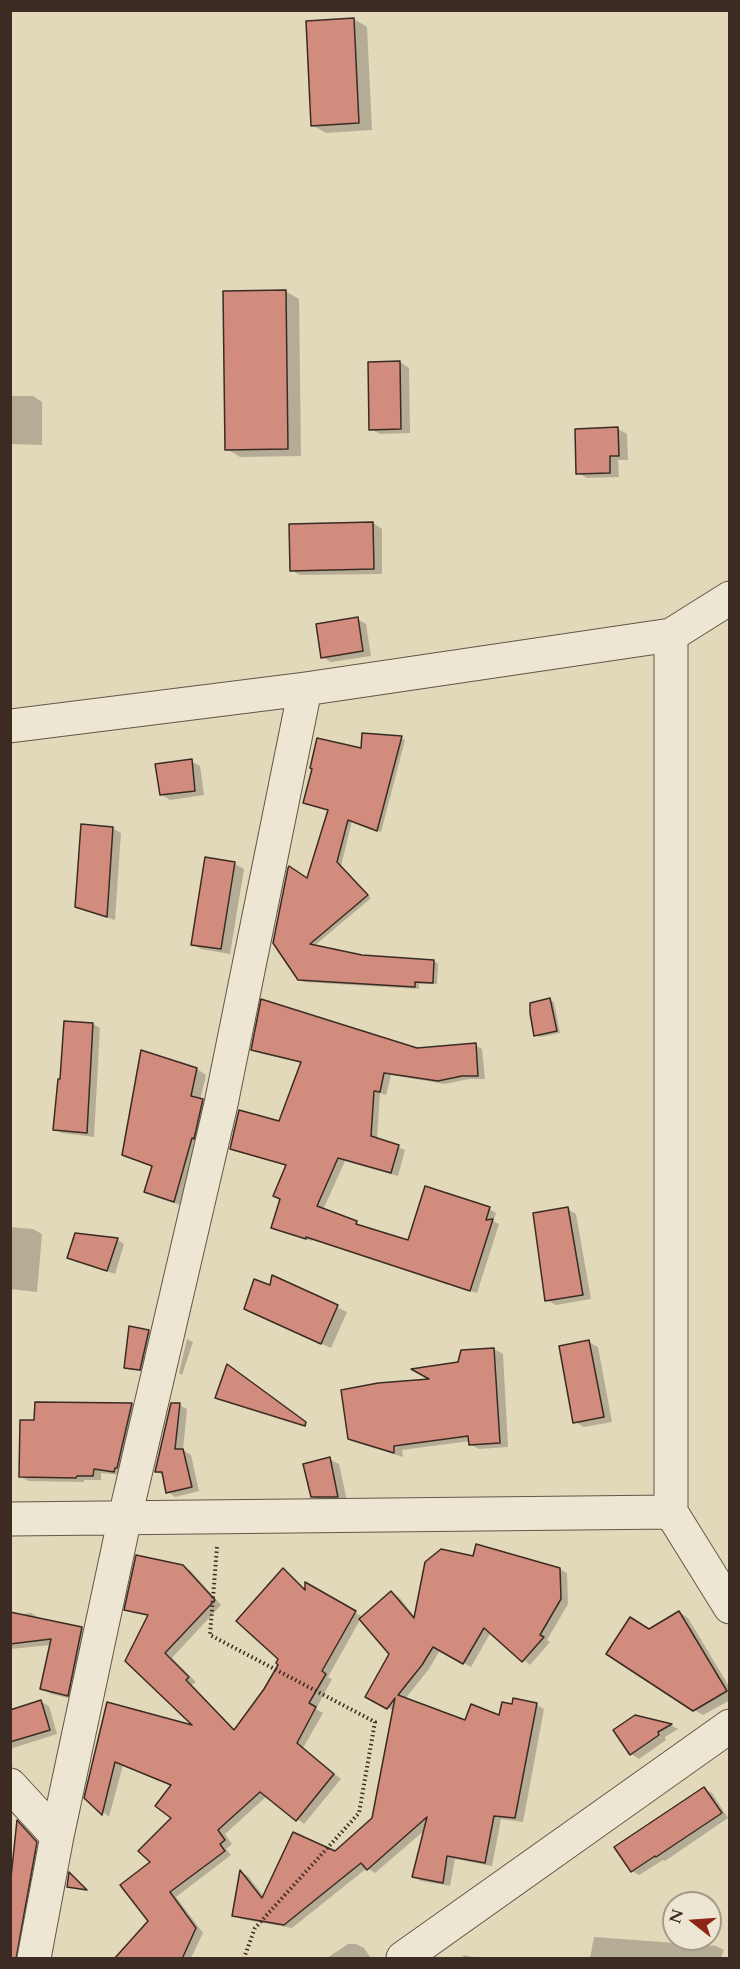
<!DOCTYPE html>
<style>
body{margin:0}
#map{position:relative;width:740px;height:1969px;overflow:hidden;background:#e2d8ba;font-family:Cardo,serif}
canvas{display:block}
.frame{position:absolute;inset:0;border:12px solid #3b2b23;pointer-events:none}
.north{position:absolute;left:662px;top:1891px;width:60px;height:60px;box-sizing:border-box;background:#ece6d2;border:2px solid #a59b8c;border-radius:50%;rotate:287deg;font-size:16px;font-weight:700;line-height:24px;text-align:center;color:#3b2b23}
.north::after{content:'';display:block;margin:auto;width:21px;height:27px;background:#8f2418;clip-path:polygon(50% 0,100% 100%,50% 72%,0 100%)}
</style>
<div id="map">
<canvas width="740" height="1969"></canvas>
<div class="frame"></div>
<div class="north">N</div>
</div>
<script>
const ctx = document.querySelector('canvas').getContext('2d');
ctx.lineJoin = 'round';
function fill(path, color) {
  ctx.fillStyle = color;
  ctx.fill(path, 'evenodd');
}
function trace(path, color, width, dash) {
  ctx.strokeStyle = color;
  ctx.lineWidth = width;
  ctx.lineCap = dash ? 'butt' : 'round';
  ctx.setLineDash(dash || []);
  ctx.stroke(path);
}
fill(new Path2D(`
 M 354,19 L 367,27 L 372,130 L 326,133 L 312,125 Z
 M 285,291 L 299,299 L 301,456 L 240,457 L 227,449 Z
 M 400,362 L 409,368 L 410,433 L 380,434 L 371,429 Z
 M 10,396 L 33,396 L 42,402 L 42,445 L 10,444 Z
 M 618,429 L 627,434 L 628,460 L 618,460 L 619,477 L 587,478 L 578,473 Z
 M 373,523 L 382,529 L 382,574 L 300,575 L 291,570 Z
 M 357,619 L 366,624 L 371,656 L 331,662 L 322,657 Z
 M 401,738 L 405,740 L 381,832 L 352,821 L 341,866 L 371,898 L 314,946 L 362,957 L 434,961 L 438,964 L 437,984 L 419,984 L 419,989 L 304,982 L 299,979 L 308,880 L 363,750 Z
 M 191,761 L 200,766 L 204,795 L 170,800 L 161,794 Z
 M 112,828 L 121,833 L 115,920 L 86,911 L 76,906 Z
 M 207,859 L 235,864 L 244,869 L 230,954 L 201,949 L 192,944 Z
 M 550,1000 L 554,1002 L 560,1033 L 540,1037 L 536,1035 Z
 M 93,1024 L 100,1028 L 94,1137 L 62,1133 L 55,1129 Z
 M 475,1045 L 482,1049 L 485,1079 L 469,1079 L 445,1084 L 391,1075 L 386,1095 L 380,1093 L 377,1139 L 405,1150 L 398,1176 L 345,1161 L 323,1210 L 363,1227 L 409,1242 L 489,1209 L 496,1213 L 493,1221 L 499,1224 L 477,1293 L 313,1240 L 312,1241 L 280,1231 L 288,1166 L 238,1152 L 232,1148 L 280,1123 L 302,1063 L 259,1053 L 253,1050 L 416,1049 Z
 M 197,1069 L 206,1075 L 200,1100 L 211,1106 L 183,1206 L 155,1197 L 146,1191 L 153,1167 L 123,1154 Z
 M 567,1209 L 576,1214 L 591,1299 L 556,1305 L 547,1300 Z
 M 10,1227 L 33,1229 L 42,1234 L 37,1292 L 10,1289 Z
 M 76,1235 L 118,1240 L 124,1244 L 115,1274 L 69,1257 Z
 M 273,1278 L 347,1312 L 331,1348 L 255,1314 L 271,1287 Z
 M 149,1331 L 153,1334 L 144,1371 L 130,1370 L 125,1367 Z
 M 187,1339 L 193,1342 L 182,1375 L 179,1373 Z
 M 589,1342 L 598,1347 L 612,1422 L 584,1427 L 575,1422 Z
 M 494,1349 L 503,1354 L 508,1447 L 479,1449 L 470,1444 L 470,1441 L 402,1450 L 403,1457 L 358,1443 L 349,1438 L 460,1364 Z
 M 36,1403 L 132,1404 L 139,1409 L 122,1475 L 101,1473 L 101,1480 L 84,1480 L 84,1482 L 29,1481 L 21,1477 L 36,1422 Z
 M 179,1405 L 187,1409 L 183,1450 L 191,1455 L 199,1491 L 175,1497 L 168,1492 L 164,1476 L 156,1471 Z
 M 329,1459 L 339,1464 L 347,1501 L 321,1501 L 312,1496 Z
 M 474,1557 L 559,1569 L 567,1573 L 568,1604 L 547,1640 L 550,1642 L 530,1665 L 491,1632 L 471,1667 L 440,1650 L 429,1669 L 405,1699 L 465,1722 L 500,1717 L 513,1706 L 537,1705 L 544,1709 L 523,1822 L 501,1819 L 492,1866 L 455,1859 L 450,1886 L 421,1881 L 414,1877 L 426,1829 L 375,1873 L 367,1868 L 292,1928 L 241,1919 L 234,1915 L 241,1872 L 248,1876 L 264,1897 L 335,1853 L 374,1819 L 394,1711 L 368,1696 L 391,1654 L 361,1618 L 328,1677 L 332,1679 L 316,1709 L 323,1713 L 303,1748 L 341,1779 L 304,1824 L 267,1796 L 225,1834 L 232,1844 L 226,1849 L 231,1855 L 176,1897 L 203,1933 L 191,1958 L 116,1958 L 150,1921 L 152,1862 L 173,1818 L 172,1785 L 123,1765 L 109,1817 L 86,1797 L 108,1704 L 197,1728 L 149,1616 L 133,1613 L 126,1609 L 183,1566 L 191,1571 L 221,1605 L 172,1658 L 196,1682 L 192,1685 L 235,1730 L 265,1690 L 280,1664 L 283,1570 L 307,1590 L 307,1585 L 363,1617 L 392,1593 L 399,1597 L 415,1617 Z
 M 679,1612 L 688,1618 L 730,1688 L 730,1700 L 703,1715 L 694,1710 L 649,1630 Z
 M 31,1613 L 40,1619 L 82,1628 L 91,1634 L 77,1700 L 51,1694 L 42,1689 L 51,1645 L 10,1649 L 10,1615 Z
 M 41,1702 L 49,1706 L 57,1734 L 10,1749 L 10,1711 Z
 M 635,1716 L 671,1725 L 678,1729 L 665,1737 L 666,1740 L 639,1759 L 631,1754 Z
 M 704,1789 L 712,1793 L 728,1818 L 665,1861 L 663,1860 L 639,1875 L 632,1871 Z
 M 22,1837 L 41,1854 L 22,1958 L 10,1958 Z
 M 594,1937 L 716,1946 L 724,1950 L 721,1958 L 590,1958 Z
 M 348,1944 L 356,1944 L 364,1948 L 371,1958 L 327,1958 Z
 M 462,1955 L 480,1958 L 465,1958 Z`), '#0003');
const building = new Path2D(`
 M 354,18 L 359,123 L 311,126 L 306,21 Z
 M 286,290 L 288,449 L 225,450 L 223,291 Z
 M 400,361 L 401,429 L 369,430 L 368,362 Z
 M 618,427 L 619,456 L 610,456 L 610,473 L 576,474 L 575,429 Z
 M 373,522 L 374,569 L 290,571 L 289,524 Z
 M 358,617 L 363,651 L 321,658 L 316,624 Z
 M 362,733 L 402,736 L 377,831 L 348,820 L 337,862 L 368,895 L 310,944 L 362,955 L 434,960 L 433,983 L 415,982 L 415,987 L 298,980 L 273,943 L 288,868 L 289,866 L 307,878 L 328,810 L 303,803 L 312,769 L 310,768 L 317,738 L 361,748 Z
 M 192,759 L 195,791 L 160,795 L 155,764 Z
 M 81,824 L 113,827 L 107,917 L 75,907 Z
 M 205,857 L 235,862 L 221,949 L 191,945 Z
 M 550,998 L 557,1031 L 534,1036 L 530,1013 L 530,1003 Z
 M 261,999 L 417,1048 L 476,1043 L 478,1076 L 462,1076 L 438,1081 L 384,1073 L 380,1092 L 374,1091 L 371,1136 L 399,1145 L 391,1173 L 338,1158 L 317,1206 L 357,1221 L 356,1224 L 408,1240 L 425,1186 L 490,1207 L 486,1220 L 493,1219 L 470,1291 L 306,1237 L 306,1239 L 271,1228 L 280,1199 L 273,1196 L 286,1165 L 230,1149 L 239,1110 L 279,1121 L 301,1062 L 251,1050 Z
 M 64,1021 L 93,1023 L 87,1133 L 53,1130 L 58,1079 L 60,1079 Z
 M 141,1050 L 197,1068 L 191,1096 L 203,1099 L 194,1139 L 192,1138 L 174,1202 L 144,1192 L 152,1166 L 122,1155 Z
 M 568,1207 L 583,1295 L 545,1301 L 533,1213 Z
 M 75,1233 L 118,1238 L 107,1271 L 67,1258 Z
 M 272,1275 L 338,1305 L 321,1344 L 244,1309 L 254,1279 L 270,1285 Z
 M 129,1326 L 149,1330 L 140,1370 L 124,1368 Z
 M 589,1340 L 604,1417 L 573,1423 L 559,1346 Z
 M 494,1348 L 500,1443 L 469,1445 L 468,1436 L 394,1446 L 394,1453 L 348,1439 L 341,1390 L 378,1383 L 429,1379 L 411,1369 L 458,1362 L 461,1350 Z
 M 227,1364 L 306,1422 L 305,1426 L 215,1398 Z
 M 35,1402 L 132,1403 L 117,1468 L 115,1468 L 114,1472 L 94,1469 L 93,1476 L 77,1476 L 76,1478 L 19,1477 L 20,1420 L 34,1420 Z
 M 171,1403 L 180,1403 L 175,1449 L 183,1449 L 192,1487 L 166,1493 L 162,1472 L 155,1472 Z
 M 330,1457 L 338,1497 L 311,1497 L 303,1464 Z
 M 476,1544 L 560,1568 L 561,1599 L 540,1635 L 544,1637 L 522,1662 L 484,1628 L 463,1664 L 433,1647 L 422,1665 L 398,1695 L 465,1720 L 471,1704 L 499,1715 L 502,1702 L 512,1704 L 513,1698 L 537,1703 L 515,1818 L 494,1816 L 485,1863 L 447,1856 L 443,1883 L 412,1877 L 427,1817 L 367,1870 L 361,1863 L 284,1925 L 232,1916 L 240,1870 L 262,1898 L 293,1832 L 335,1851 L 372,1818 L 395,1698 L 387,1709 L 365,1697 L 389,1654 L 359,1619 L 391,1591 L 414,1618 L 425,1562 L 441,1549 L 473,1556 Z
 M 136,1555 L 183,1565 L 215,1600 L 165,1653 L 189,1677 L 186,1680 L 234,1730 L 264,1689 L 278,1665 L 276,1663 L 278,1659 L 236,1621 L 283,1568 L 305,1590 L 305,1582 L 356,1611 L 322,1671 L 326,1674 L 309,1703 L 316,1707 L 297,1743 L 334,1774 L 296,1821 L 260,1792 L 218,1830 L 225,1840 L 220,1844 L 225,1851 L 170,1892 L 196,1928 L 182,1959 L 114,1959 L 148,1921 L 120,1885 L 150,1862 L 138,1851 L 171,1818 L 155,1806 L 171,1785 L 115,1762 L 102,1815 L 84,1798 L 107,1702 L 192,1725 L 125,1661 L 148,1615 L 124,1610 Z
 M 679,1611 L 727,1691 L 693,1711 L 606,1654 L 630,1617 L 649,1629 Z
 M 10,1612 L 82,1627 L 68,1696 L 40,1689 L 51,1639 L 10,1644 Z
 M 41,1700 L 50,1730 L 10,1742 L 10,1710 Z
 M 635,1715 L 672,1724 L 658,1732 L 659,1735 L 630,1755 L 613,1730 Z
 M 704,1787 L 722,1813 L 656,1857 L 655,1856 L 631,1872 L 614,1847 Z
 M 17,1820 L 37,1842 L 16,1959 L 10,1959 L 10,1887 Z
 M 69,1872 L 87,1890 L 67,1887 Z`);
fill(building, '#d18c7e');
trace(building, '#3b2b23', 1.5);
const minor = new Path2D(`
 M 671,635 L 671,1512 L 730,1607
 M 10,726 L 305,689 L 671,635 L 730,598
 M 10,1519 L 671,1512
 M 10,1785 L 57,1836
 M 34,1958 L 57,1836 L 125,1517 L 221,1104 L 305,689
 M 403,1958 L 730,1726`);
trace(minor, '#655649', 35);
trace(new Path2D(`
 M 217,1547 L 210,1635 L 375,1722 L 359,1813 L 255,1928 L 244,1958`), '#3b2b23', 4, [1.5, 3]);
trace(minor, '#ece6d2', 33);
</script>
